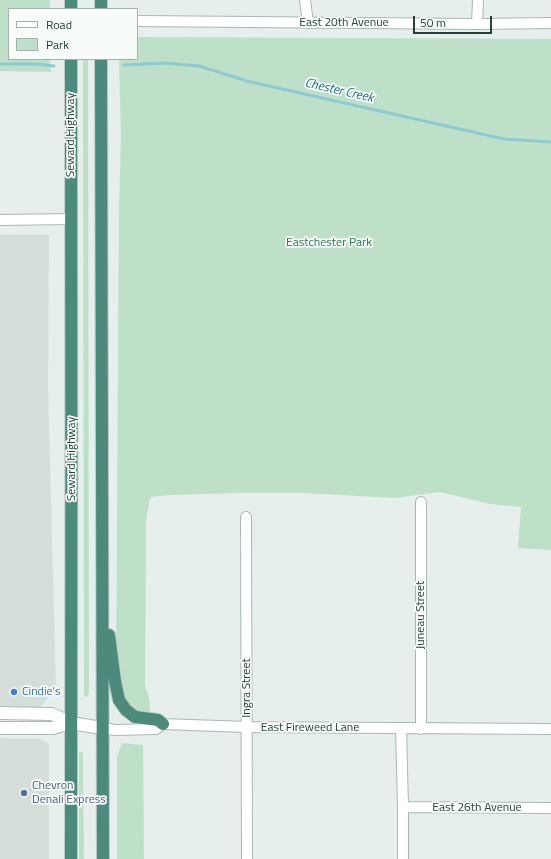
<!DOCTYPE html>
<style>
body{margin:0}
#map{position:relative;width:551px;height:859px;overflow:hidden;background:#e6efeb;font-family:"Titillium Web",sans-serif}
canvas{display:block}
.legend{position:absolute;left:8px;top:8px;width:130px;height:52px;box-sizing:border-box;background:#f7fbf9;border:1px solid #a3b1ad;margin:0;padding:5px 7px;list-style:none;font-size:12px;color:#24423a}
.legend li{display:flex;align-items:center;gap:8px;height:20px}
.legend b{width:20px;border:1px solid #a3b1ad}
.scale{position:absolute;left:413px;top:16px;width:79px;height:18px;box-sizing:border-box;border:2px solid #24423a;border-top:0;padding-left:5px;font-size:12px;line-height:14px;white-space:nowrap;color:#24423a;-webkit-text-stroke:3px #f7fbf9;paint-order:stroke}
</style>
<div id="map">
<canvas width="551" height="859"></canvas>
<ul class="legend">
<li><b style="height:5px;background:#fff"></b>Road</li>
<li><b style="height:11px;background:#bfe0c8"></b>Park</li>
</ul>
<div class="scale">50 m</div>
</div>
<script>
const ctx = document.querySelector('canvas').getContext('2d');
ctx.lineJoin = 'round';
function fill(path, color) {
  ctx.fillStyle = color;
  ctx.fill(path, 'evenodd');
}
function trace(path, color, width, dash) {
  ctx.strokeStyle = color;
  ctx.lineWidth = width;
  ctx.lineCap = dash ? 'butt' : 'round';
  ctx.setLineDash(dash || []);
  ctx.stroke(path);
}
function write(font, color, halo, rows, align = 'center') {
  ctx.font = font + ' "Titillium Web",sans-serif';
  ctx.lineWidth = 3.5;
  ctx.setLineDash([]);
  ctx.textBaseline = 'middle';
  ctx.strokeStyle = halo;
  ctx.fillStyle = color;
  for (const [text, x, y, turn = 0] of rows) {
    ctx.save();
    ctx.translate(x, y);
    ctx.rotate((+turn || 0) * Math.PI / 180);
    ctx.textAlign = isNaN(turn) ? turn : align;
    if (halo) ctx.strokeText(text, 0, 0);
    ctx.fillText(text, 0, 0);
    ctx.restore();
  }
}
fill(new Path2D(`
 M 0,235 L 49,235 L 48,384 L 56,689 L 40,707 L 0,707 Z
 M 0,738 L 41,739 L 49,744 L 49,859 L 0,859 Z`), '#d4dfda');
fill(new Path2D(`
 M 0,0 L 50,0 L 50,9 L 9,9 L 9,59 L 50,59 L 51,72 L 0,71 Z
 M 137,37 L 551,39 L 551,550 L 518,548 L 521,507 L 490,504 L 440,492 L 394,498 L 305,493 L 241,493 L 171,495 L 150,497 L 146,522 L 145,686 L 149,697 L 150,713 C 143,712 134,712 129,707 C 121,699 118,674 116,664 L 119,208 L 121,135 L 119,59 L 137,59 Z
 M 83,59 L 88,59 L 89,694 L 86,697 L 84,696 L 84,694 Z
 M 122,743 L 143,745 L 144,859 L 117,859 L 117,756 Z
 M 79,752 L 83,752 L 84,859 L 79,859 Z`), '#bfe0c8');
trace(new Path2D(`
 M 0,64 L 37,64 L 54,66
 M 124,65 L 165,63 L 199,66 L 247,81 L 504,139 L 551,142`), '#8ec9d4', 3);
const minor = new Path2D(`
 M 305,0 L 308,23
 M 137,21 L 477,24 L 551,23
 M 477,24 L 478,0
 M 0,220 L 72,219
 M 421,502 L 421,729
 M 246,517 L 247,859
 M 102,728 L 115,730 L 156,729 L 163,724 L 247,727 L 551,729
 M 401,728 L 403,807 L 403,859
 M 403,807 L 551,808`);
const secondary = new Path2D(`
 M 0,713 L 52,714 L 71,723 L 102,728
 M 0,728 L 53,728 L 71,723`);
const trunk = new Path2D(`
 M 71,0 L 71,9
 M 101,9 L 101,0
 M 71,59 C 72,326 71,592 71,859
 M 101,59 L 103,859
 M 109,635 L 115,681 L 119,700 L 126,710 L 135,717 L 158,720 L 163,724`);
trace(minor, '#a8b8b2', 12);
trace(secondary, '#a4bbb3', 14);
trace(trunk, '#c2cac8', 14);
trace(minor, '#fff', 10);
trace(secondary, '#fff', 12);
trace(trunk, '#4c8a7c', 12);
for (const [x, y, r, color] of [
 [14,692,4,"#3f7fe0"],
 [24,793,4,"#5c6f8a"]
]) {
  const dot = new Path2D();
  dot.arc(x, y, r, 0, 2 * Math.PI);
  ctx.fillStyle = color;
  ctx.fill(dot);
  trace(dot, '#f7fbf9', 1.5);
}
write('12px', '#24423a', '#f7fbf9', [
 ["East 20th Avenue",344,23],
 ["Seward Highway",71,135,-90],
 ["Seward Highway",72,459,-90],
 ["Juneau Street",421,615,-90],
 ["Ingra Street",247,688,-90],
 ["East Fireweed Lane",310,728],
 ["East 26th Avenue",477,808]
]);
write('12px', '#2d7a4b', '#f7fbf9', [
 ["Eastchester Park",329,243]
]);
write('12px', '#366cbe', '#f7fbf9', [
 ["Cindie's",22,692]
], 'left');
write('12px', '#4e5e75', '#f7fbf9', [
 ["Chevron",32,786],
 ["Denali Express",32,800]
], 'left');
write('italic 13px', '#1c6f80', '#f7fbf9', [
 ["Chester Creek",339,91,13]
]);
</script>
